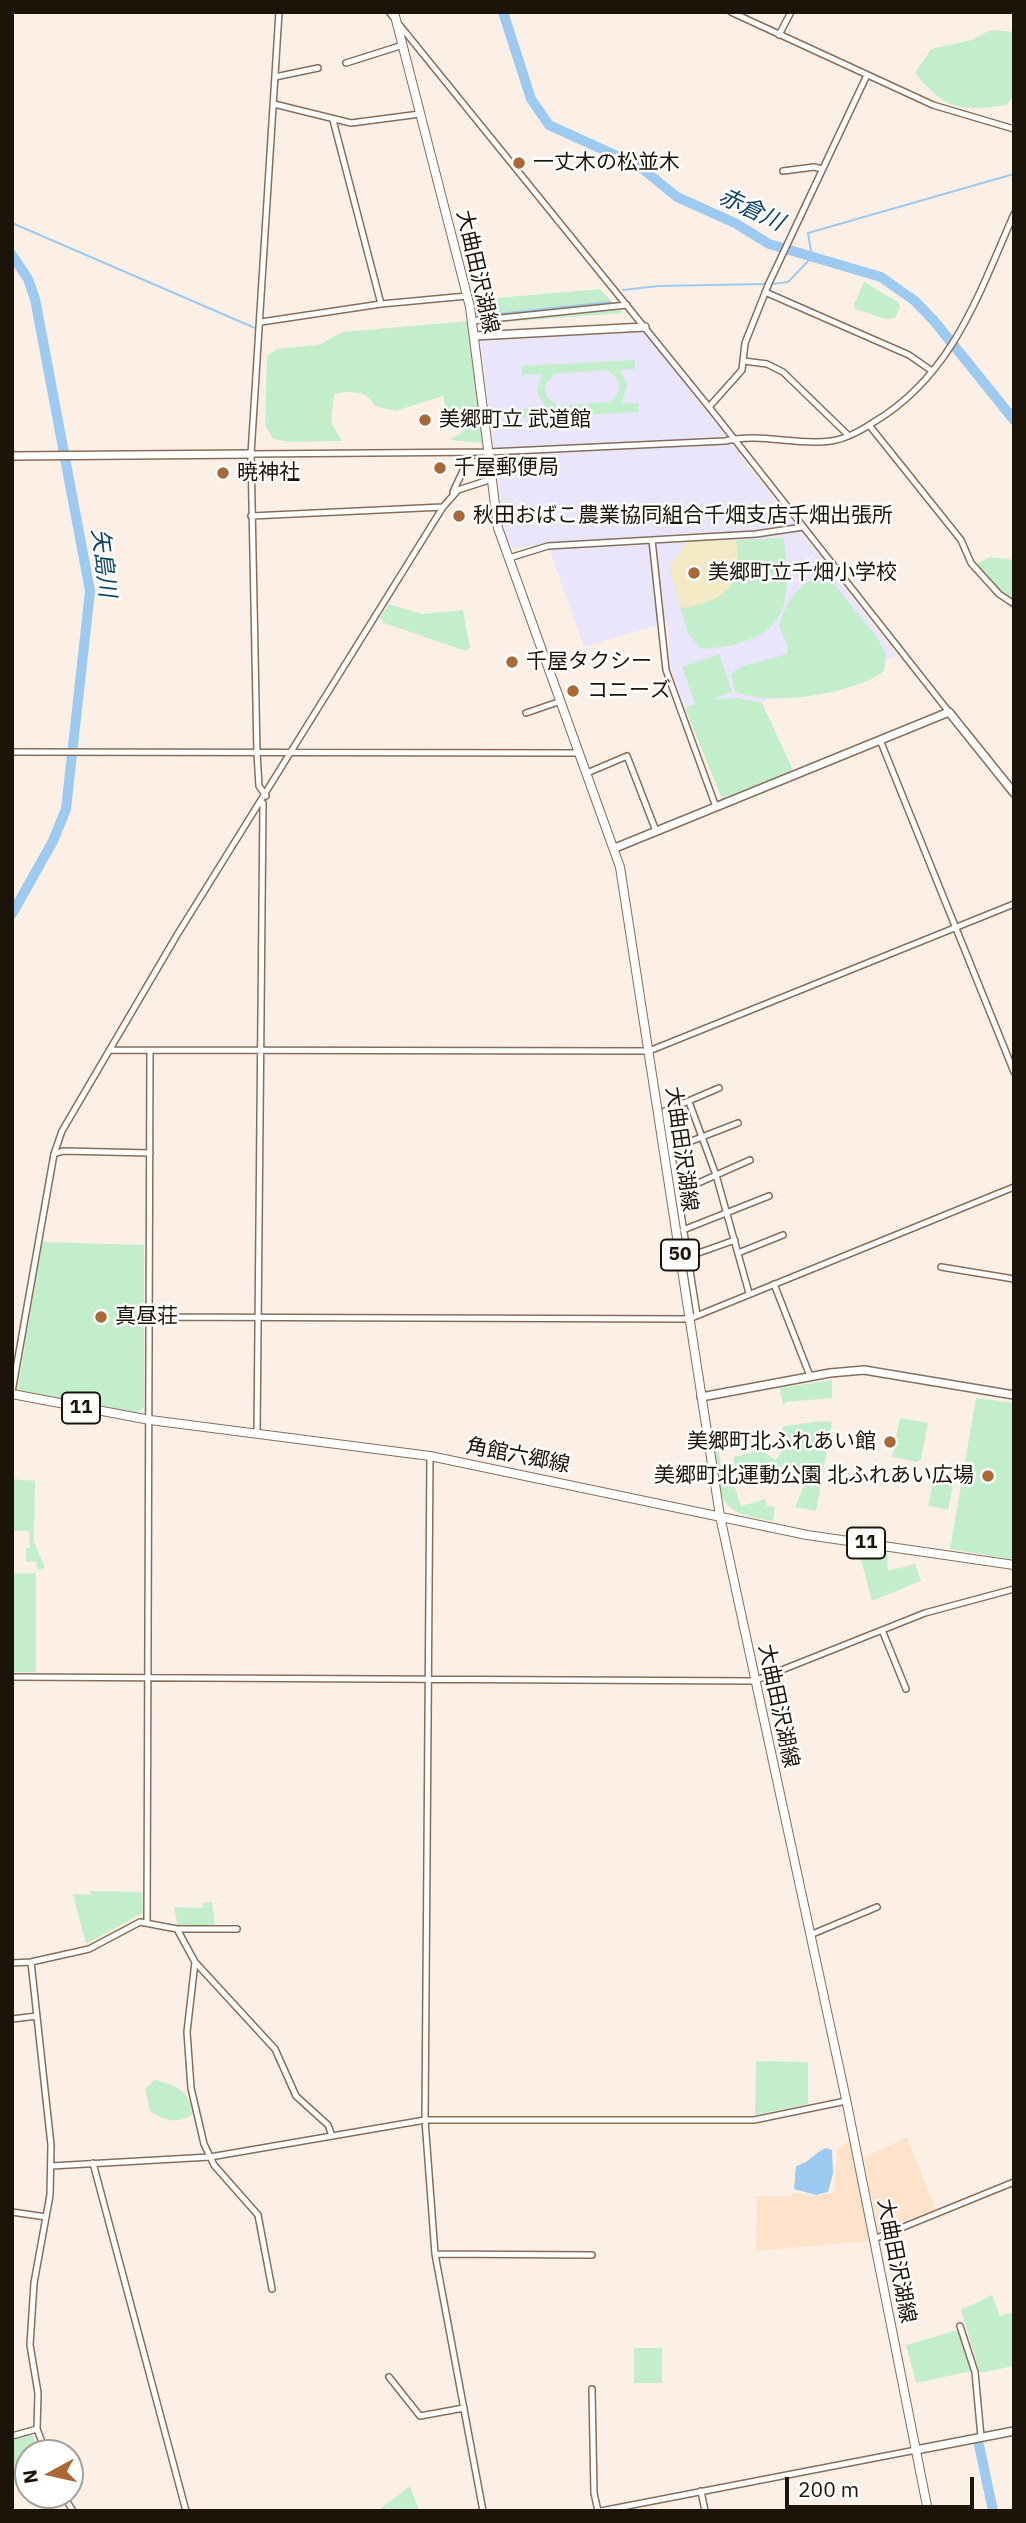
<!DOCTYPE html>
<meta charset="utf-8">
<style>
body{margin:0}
#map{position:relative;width:1026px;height:2523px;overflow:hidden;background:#fcf0e6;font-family:"IBM Plex Sans",sans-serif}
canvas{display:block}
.frame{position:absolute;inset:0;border:14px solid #1c1309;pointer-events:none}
.north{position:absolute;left:14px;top:2439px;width:70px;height:70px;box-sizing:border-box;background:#fff;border:2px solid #a4a19d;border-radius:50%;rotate:262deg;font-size:19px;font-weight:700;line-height:28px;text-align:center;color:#1c1309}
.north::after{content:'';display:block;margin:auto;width:24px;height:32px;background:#aa6834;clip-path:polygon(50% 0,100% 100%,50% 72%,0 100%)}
.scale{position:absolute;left:785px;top:2477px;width:189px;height:32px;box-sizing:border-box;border:4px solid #1c1309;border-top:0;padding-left:9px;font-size:21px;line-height:24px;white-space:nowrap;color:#1c1309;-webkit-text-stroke:5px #fff;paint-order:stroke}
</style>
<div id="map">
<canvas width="1026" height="2523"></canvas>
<div class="frame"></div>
<div class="north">N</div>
<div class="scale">200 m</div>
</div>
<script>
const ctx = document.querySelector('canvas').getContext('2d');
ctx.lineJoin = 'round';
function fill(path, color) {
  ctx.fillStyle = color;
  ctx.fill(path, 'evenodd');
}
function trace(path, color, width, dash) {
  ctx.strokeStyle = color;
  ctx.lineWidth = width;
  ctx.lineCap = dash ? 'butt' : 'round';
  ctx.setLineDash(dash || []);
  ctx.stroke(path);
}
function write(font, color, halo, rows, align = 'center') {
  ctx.font = font + ' "IBM Plex Sans","Noto Sans JP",sans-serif';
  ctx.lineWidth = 5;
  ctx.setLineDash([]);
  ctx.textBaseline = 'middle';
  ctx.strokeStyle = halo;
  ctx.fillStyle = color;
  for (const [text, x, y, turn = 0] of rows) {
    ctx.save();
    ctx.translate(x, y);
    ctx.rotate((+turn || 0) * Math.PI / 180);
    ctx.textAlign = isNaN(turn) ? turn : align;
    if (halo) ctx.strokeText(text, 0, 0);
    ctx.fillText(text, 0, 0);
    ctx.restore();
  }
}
fill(new Path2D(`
 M 907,2137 L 936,2209 L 878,2232 L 864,2157 Z
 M 851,2140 L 869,2241 L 756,2251 L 757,2196 L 791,2196 L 792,2192 L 812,2196 L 834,2193 L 837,2149 Z`), '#fee2c9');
fill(new Path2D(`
 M 643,331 L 898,656 L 760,703 L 793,775 L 722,799 L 670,668 L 668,622 L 584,647 L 547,543 L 514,549 L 506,544 L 480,340 Z`), '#e9e5fb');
fill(new Path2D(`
 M 991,30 L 1014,32 L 1014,95 L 1007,105 C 960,111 946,111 915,73 L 931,49 L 971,40 Z
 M 864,282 L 898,302 L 900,307 L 895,318 L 886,319 L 855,309 L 854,304 Z
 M 600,289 L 623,313 L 478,324 L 474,300 Z
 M 468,321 L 483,443 L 449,440 L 465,431 L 449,424 L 443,396 L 395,411 L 375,406 C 364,389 352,391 334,394 L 331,422 L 342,441 L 291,442 L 273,439 L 265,425 L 267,356 L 277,349 L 318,345 L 343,332 Z
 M 635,360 L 635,369 L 620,370 L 627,386 L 622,403 L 638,403 L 639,412 L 524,418 L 524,409 L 545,407 L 537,392 L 542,374 L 522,375 L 522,366 ZM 605,370 C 622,376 624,392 610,402 L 558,406 L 546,396 L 545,384 L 554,374 Z
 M 783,538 C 796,614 780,643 701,649 L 688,634 L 669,566 L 687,542 Z
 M 991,557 L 1014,560 L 1014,600 L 1001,593 L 975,564 Z
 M 817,578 L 834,584 L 878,639 L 886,654 L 884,671 C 858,693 766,708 735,691 L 731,674 L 740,667 L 787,654 L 788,646 L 779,626 C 786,604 794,586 817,578 Z
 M 389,604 L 422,614 L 463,610 L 470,648 L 466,651 L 384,623 L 380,618 Z
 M 719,654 L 732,692 L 710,700 L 737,698 L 762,703 L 793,770 L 722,799 L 685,708 L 695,704 L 682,667 Z
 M 42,1242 L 144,1245 L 144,1407 L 136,1414 L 17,1393 Z
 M 832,1380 L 832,1398 L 786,1402 L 783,1406 L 780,1388 Z
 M 976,1398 L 1014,1403 L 1014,1560 L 950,1549 Z
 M 900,1418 L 928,1423 L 921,1459 L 917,1462 L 892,1457 Z
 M 823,1421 L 832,1422 L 816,1511 L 795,1507 L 804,1485 L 799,1466 L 777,1468 L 769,1473 L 767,1463 L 736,1471 L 733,1457 L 753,1453 L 755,1447 L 776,1460 L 787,1444 L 777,1437 L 784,1426 Z
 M 714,1452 L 719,1452 L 721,1468 L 728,1467 L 741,1506 L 766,1499 L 766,1505 L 775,1507 L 773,1521 C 718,1512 722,1504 714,1452 Z
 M 12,1479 L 35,1481 L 34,1541 L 45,1568 L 38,1570 L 36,1561 L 26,1562 L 26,1548 L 30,1548 L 29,1531 L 12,1531 Z
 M 933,1482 L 953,1486 L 948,1510 L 928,1506 Z
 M 857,1545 L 887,1548 L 888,1571 L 915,1564 L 921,1581 L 872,1601 Z
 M 36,1573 L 36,1672 L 12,1672 L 12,1574 Z
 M 90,1891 L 142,1892 L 143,1913 L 86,1944 L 73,1894 L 91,1895 Z
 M 212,1902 L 215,1925 L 178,1926 L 174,1907 L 202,1908 L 203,1903 Z
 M 756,2061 L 808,2062 L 808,2104 L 755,2115 Z
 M 154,2080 C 176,2084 191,2091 192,2115 C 177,2124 164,2121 150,2111 L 145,2089 Z
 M 992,2295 L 1000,2316 L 1014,2312 L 1014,2366 L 980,2373 L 961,2310 Z
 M 958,2330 L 972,2371 L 916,2383 L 906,2345 Z
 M 634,2348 L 662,2348 L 662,2383 L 634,2383 Z
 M 32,2434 L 39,2453 L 28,2453 L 28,2481 L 12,2485 L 12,2439 Z
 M 410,2486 L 419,2511 L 377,2511 Z`), '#c3eecc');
fill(new Path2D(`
 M 736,540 C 744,586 724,602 681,608 L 669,566 L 687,542 Z`), '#f3e9c4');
fill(new Path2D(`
 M 826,2148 L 832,2150 L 833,2173 L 828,2192 L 816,2195 L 794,2189 L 796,2166 C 814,2160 812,2154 826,2148 Z`), '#9ccaf1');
trace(new Path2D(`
 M 12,223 L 255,328
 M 771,284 L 788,282 L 812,257 L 808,233 L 1014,174
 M 623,290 L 658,286 L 765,284
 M 478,316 L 610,302`), '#9ccaf1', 2);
trace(new Path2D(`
 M 503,12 L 531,99 L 549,125 L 639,166 L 677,197 L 735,223 L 769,244 L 881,277 L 915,301 L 935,322 L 1014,420
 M 12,255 L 28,279 L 35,299 L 90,591 L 66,809 L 53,841 L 12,914
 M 979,2445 L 993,2511`), '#9ccaf1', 10);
const street = new Path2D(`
 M 389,12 L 709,407 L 949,712
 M 731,12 L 933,105 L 1014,129
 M 779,35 L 791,12
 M 346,63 L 403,45
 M 275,77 L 318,68
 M 274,104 L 351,123 L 420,114
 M 333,120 L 381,304
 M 783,171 L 814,167 L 822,169
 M 765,292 L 909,355 L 932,371
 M 472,321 L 627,305
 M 261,322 L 381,304 L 467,296
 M 744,361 L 767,364 L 783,372 L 848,435
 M 709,407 L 742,370 L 745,343 L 769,283 L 867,75
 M 869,425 L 961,540 L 971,563 L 999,594 L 1014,604
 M 251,454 L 489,452 L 725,441 C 761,432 795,446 831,441 C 845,439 862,430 874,422 C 953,375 979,293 1014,214
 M 453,492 L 466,464 L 490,458
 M 251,516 L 443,507
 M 652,540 L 666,670 L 716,807
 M 509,558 L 548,546 L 756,534 L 803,527
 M 526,713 L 561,701
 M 880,740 L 1014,1072
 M 12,752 L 579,753
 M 587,773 L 627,756 L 656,831
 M 266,796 L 259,786 L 257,753 L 251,454 L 279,12
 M 110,1050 L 649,1051 L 1014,904
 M 689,1102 L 716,1175 L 749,1293
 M 665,1111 L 697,1315
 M 665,1111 L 719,1088
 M 671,1149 L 738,1123
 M 54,1154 L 63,1151 L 150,1153
 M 678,1192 L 750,1160
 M 683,1230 L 769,1196
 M 738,1253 L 783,1235
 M 687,1257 L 735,1240
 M 941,1267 L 1014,1279
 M 774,1284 L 810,1376
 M 150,1317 L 689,1319 L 1014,1187
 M 12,1392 L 54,1154 L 62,1131 L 177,935 L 443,507 L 458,490 L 492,479
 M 257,1434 L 263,803
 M 430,1456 L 425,2120 L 435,2254 L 483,2511
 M 882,1630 L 906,1689
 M 12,1677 L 754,1681 L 925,1613 L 1014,1589
 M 147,1922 L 150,1051
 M 177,1929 L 195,1962 L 187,2032 L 191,2088 L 204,2144 L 214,2165 L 258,2215 L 272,2289
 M 810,1935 L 877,1907
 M 31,1962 L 51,2145 L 50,2195 L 34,2283 L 30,2345 L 38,2393 L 37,2429 L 46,2453
 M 195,1962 L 275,2049 L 296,2096 L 328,2125 L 332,2136
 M 12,1963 L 31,1962 L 89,1949 L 140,1922 L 177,1929 L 237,1929
 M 12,2019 L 37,2016
 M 93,2163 L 186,2511
 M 51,2166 L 210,2157 L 425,2120 L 754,2120 L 846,2101
 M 12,2212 L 46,2217
 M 874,2239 L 1014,2182
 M 435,2254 L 592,2255
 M 960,2326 L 975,2372 L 981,2437
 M 389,2377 L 420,2416 L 464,2408
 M 592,2389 L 594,2493 L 598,2511
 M 12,2436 L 37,2429
 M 701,2491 L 705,2511
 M 63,2495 L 73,2511
 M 601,2511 L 916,2450`);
const secondary = new Path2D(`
 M 474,336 L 645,327
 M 12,456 L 251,454
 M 615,848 L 949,712 L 1014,793
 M 701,1397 L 830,1373 L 864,1370 L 1014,1395
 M 916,2450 L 1014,2431`);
const primary = new Path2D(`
 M 394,12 L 470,307 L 498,528 L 620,867 L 720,1516 L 847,2104 L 928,2511
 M 12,1394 L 150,1420 L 430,1456 L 807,1535 L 1014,1565`);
trace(street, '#886e58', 8);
trace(secondary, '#886e58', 10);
trace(primary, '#886e58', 10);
trace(street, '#fff', 5);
trace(secondary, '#fff', 7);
trace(primary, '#fff', 8);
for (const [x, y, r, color] of [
 [519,163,7,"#aa6834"],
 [425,420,7,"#aa6834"],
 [440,468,7,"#aa6834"],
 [223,473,7,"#aa6834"],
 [459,516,7,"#aa6834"],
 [694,573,7,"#aa6834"],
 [512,662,7,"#aa6834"],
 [573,691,7,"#aa6834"],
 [101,1317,7,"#aa6834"],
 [890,1442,7,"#aa6834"],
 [988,1476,7,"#aa6834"]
]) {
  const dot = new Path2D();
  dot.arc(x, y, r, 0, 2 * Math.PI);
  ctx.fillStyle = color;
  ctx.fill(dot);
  trace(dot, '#fff', 2.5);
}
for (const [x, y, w] of [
 [680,1255,38],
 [81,1408,38],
 [866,1543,38]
]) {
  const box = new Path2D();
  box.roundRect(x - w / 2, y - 15.5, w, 31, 5);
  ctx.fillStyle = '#fff';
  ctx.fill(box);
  trace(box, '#1c1309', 2);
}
write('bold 19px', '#1c1309', null, [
 ["50",680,1255],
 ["11",81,1408],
 ["11",866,1543]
]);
write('21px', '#1c1309', '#fff', [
 ["一丈木の松並木",533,163],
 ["美郷町立 武道館",439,420],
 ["千屋郵便局",454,468],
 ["暁神社",237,473],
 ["秋田おばこ農業協同組合千畑支店千畑出張所",473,516],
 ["美郷町立千畑小学校",708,573],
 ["千屋タクシー",526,662],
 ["コニーズ",587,691],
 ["真昼荘",115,1317],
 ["美郷町北ふれあい館",876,1442,"right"],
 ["美郷町北運動公園 北ふれあい広場",974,1476,"right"]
], 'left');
write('21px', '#1c1309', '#fff', [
 ["大曲田沢湖線",477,272,77],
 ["大曲田沢湖線",681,1149,82],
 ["角館六郷線",518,1456,11],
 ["大曲田沢湖線",778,1706,78],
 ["大曲田沢湖線",896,2261,79]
]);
write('italic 23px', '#0f4368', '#fff', [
 ["赤倉川",751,210,25],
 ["矢島川",103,563,83]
]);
</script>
